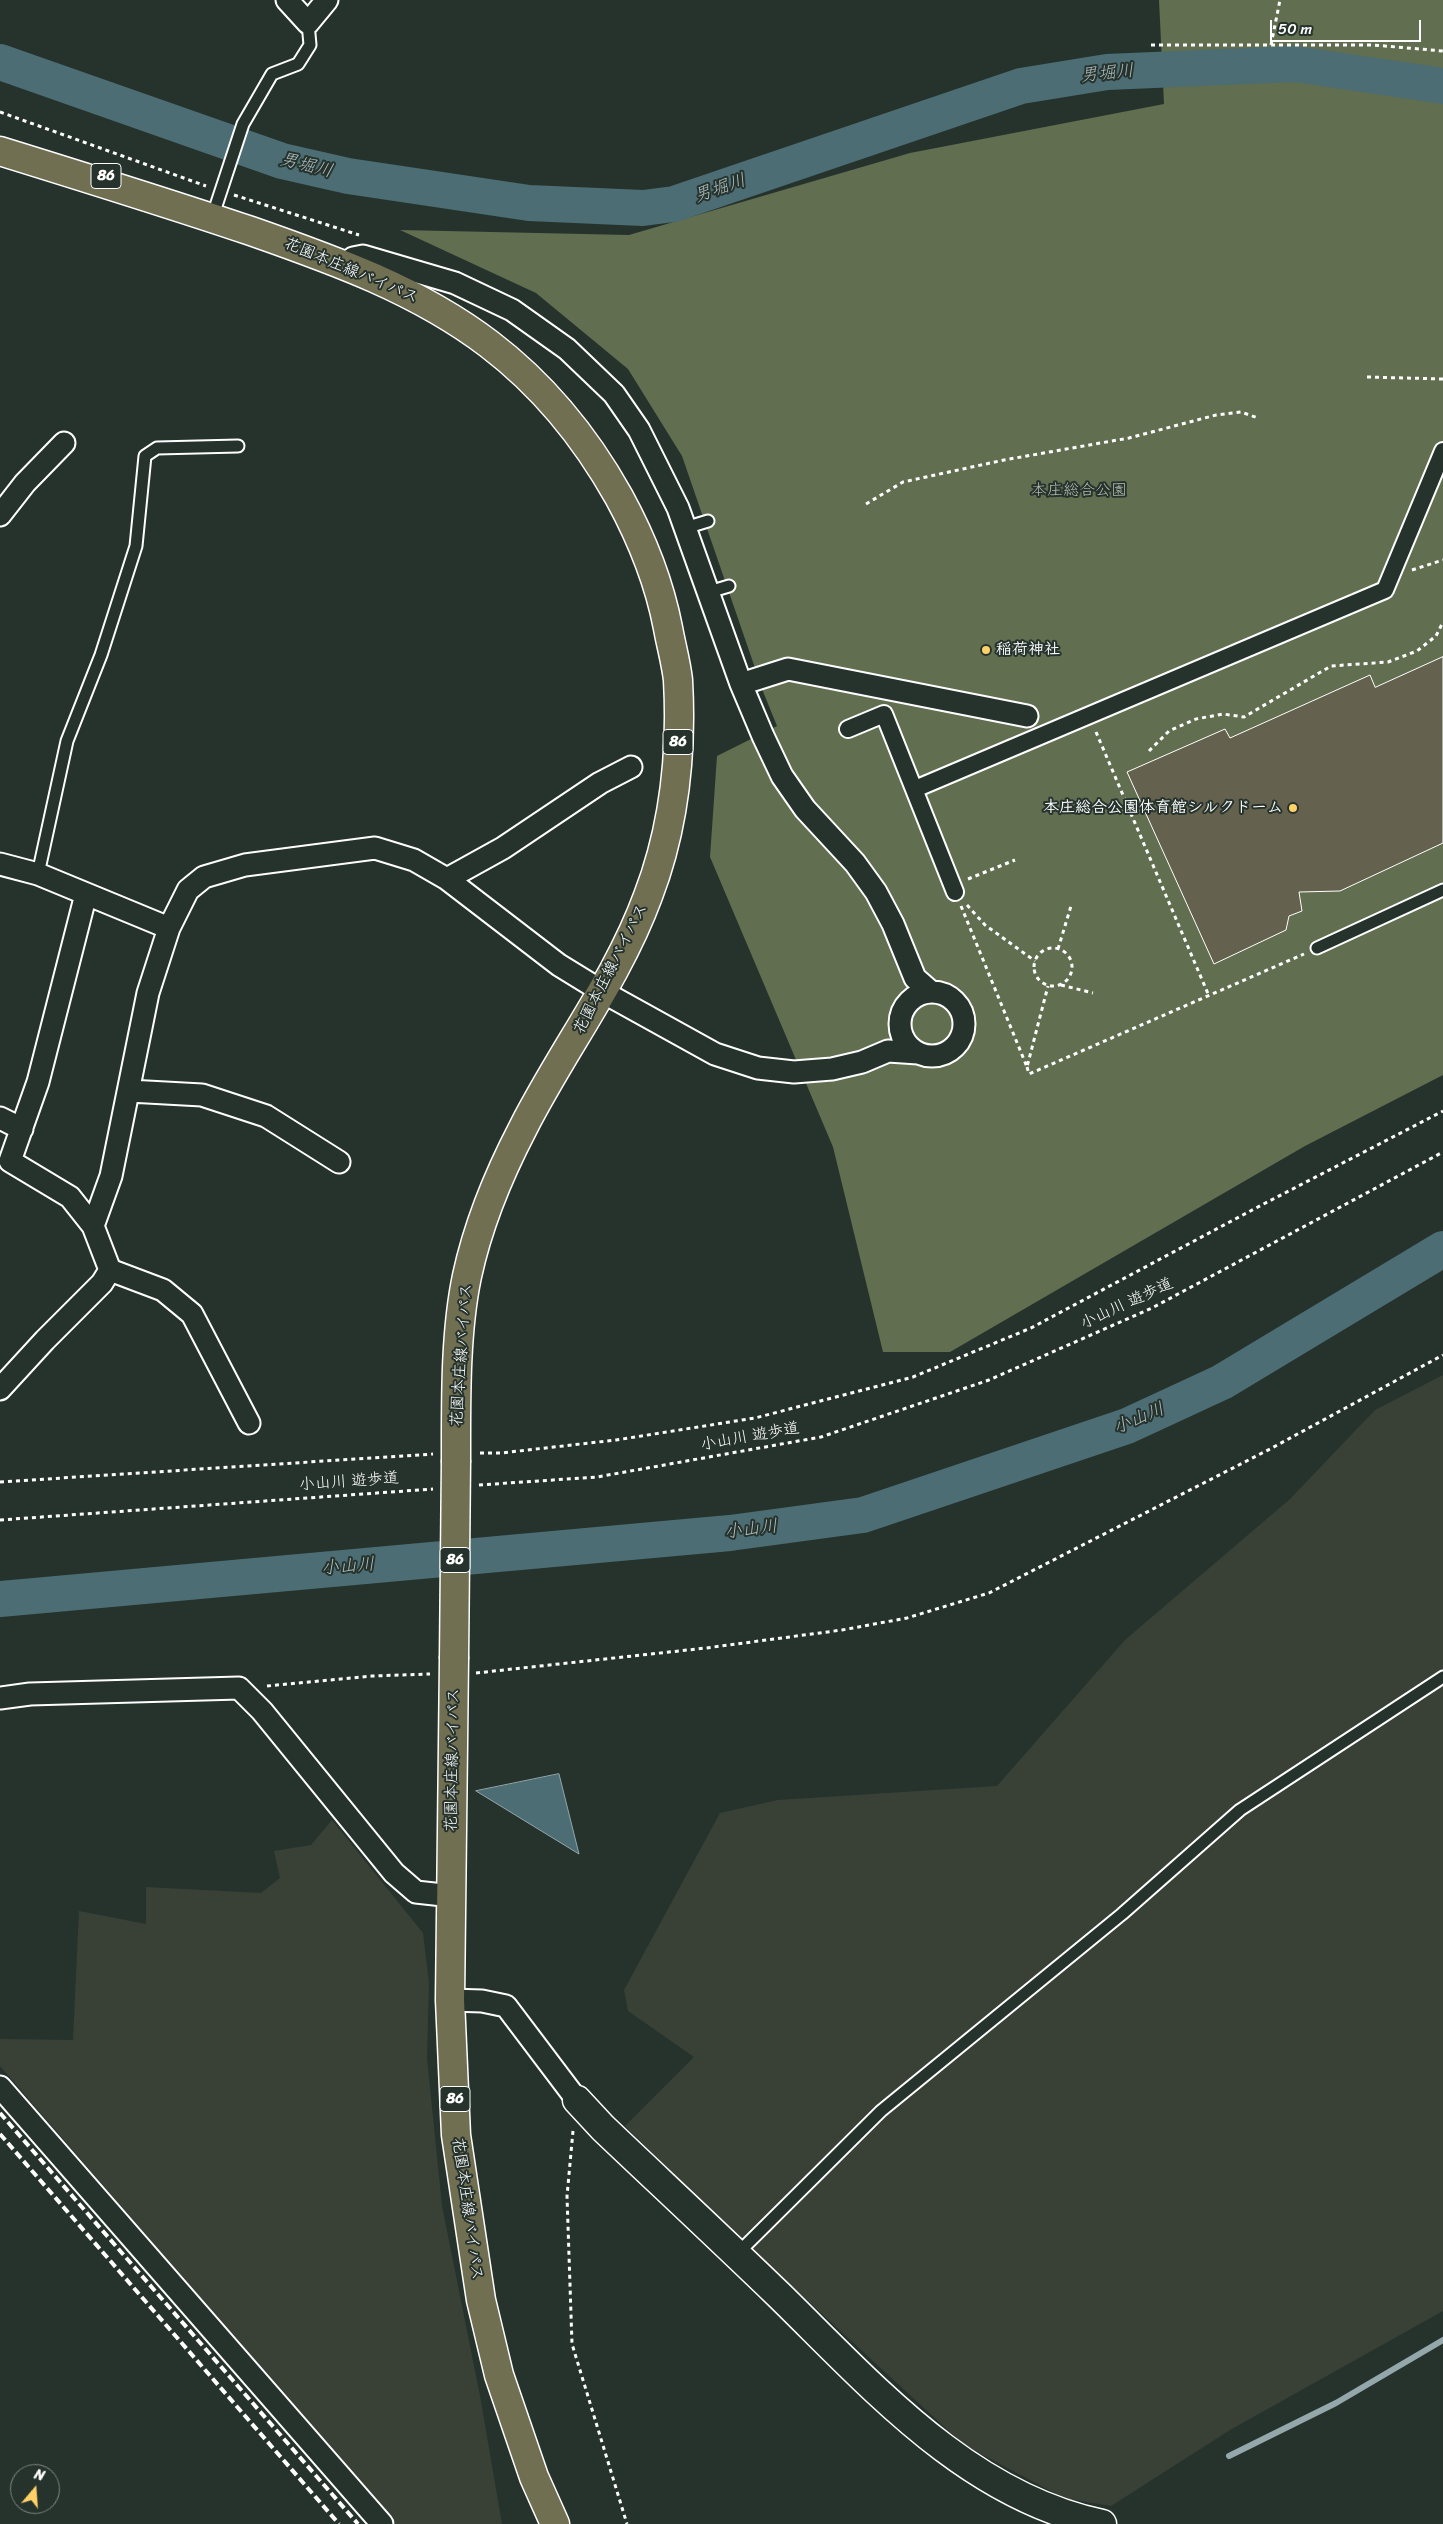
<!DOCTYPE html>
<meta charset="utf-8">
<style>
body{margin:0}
#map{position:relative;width:1443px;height:2524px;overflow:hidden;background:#26332d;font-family:Sriracha,sans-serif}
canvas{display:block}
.north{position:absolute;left:10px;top:2464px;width:50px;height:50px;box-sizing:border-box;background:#26332d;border:1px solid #7d8581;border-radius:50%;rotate:18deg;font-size:14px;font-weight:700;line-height:20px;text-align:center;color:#fff}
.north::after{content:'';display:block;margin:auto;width:18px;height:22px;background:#ffd166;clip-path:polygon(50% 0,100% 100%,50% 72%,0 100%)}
.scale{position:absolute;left:1270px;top:20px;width:151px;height:22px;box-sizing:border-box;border:2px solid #fff;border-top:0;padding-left:6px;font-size:15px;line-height:18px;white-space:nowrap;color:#fff;-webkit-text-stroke:4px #26332d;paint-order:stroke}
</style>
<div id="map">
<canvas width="1443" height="2524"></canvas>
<div class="north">N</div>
<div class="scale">50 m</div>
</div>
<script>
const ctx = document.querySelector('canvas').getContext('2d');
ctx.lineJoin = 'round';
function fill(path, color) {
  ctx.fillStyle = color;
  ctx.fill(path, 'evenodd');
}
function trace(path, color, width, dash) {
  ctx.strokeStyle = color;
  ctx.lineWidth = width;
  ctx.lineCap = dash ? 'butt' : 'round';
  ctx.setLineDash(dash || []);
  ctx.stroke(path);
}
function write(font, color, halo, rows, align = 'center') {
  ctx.font = font + ' Sriracha,"Klee One",sans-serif';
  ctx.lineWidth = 4;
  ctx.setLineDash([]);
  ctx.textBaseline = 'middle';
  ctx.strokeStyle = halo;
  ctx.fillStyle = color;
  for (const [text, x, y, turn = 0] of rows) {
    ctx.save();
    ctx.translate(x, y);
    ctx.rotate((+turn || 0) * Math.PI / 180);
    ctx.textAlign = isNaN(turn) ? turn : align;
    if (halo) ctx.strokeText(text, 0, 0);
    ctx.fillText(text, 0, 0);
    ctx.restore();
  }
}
fill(new Path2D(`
 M 1443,1375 L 1443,2311 L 1230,2430 L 1111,2506 L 1064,2498 L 964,2445 L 716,2216 L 625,2126 L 694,2057 L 628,2011 L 624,1990 L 720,1813 L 778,1800 L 997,1786 L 1125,1640 L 1290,1499 L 1375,1410 Z
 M 332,1820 L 423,1933 L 429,1983 L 427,2058 L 442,2206 L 480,2396 L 502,2524 L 396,2524 L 0,2066 L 0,2039 L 73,2040 L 79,1911 L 146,1924 L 146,1887 L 261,1893 L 280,1878 L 274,1851 L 311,1845 Z`), '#394137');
fill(new Path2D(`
 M 1159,0 L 1443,0 L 1443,1075 L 1305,1146 L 950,1352 L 883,1352 L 833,1147 L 710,857 L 717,756 L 777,726 L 764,694 L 682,456 L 628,369 L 536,293 L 400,230 L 629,235 L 910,153 L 1164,104 Z`), '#616e50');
const water = new Path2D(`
 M 559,1774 L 579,1854 L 476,1791 Z`);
fill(water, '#4c6d73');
trace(water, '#94a7ab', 1);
trace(new Path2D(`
 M 1229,2456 L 1336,2403 L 1443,2340`), '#94a7ab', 6);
trace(new Path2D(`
 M 0,62 L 282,161 L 348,176 L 529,203 L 643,208 L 674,204 L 1021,86 L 1107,72 L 1295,64 L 1443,86
 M 0,1599 L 730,1533 L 863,1515 L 1127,1426 L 1222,1382 L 1443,1249`), '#4c6d73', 36);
const building = new Path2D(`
 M 1443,657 L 1443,843 L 1340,891 L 1299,892 L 1302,911 L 1289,916 L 1286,930 L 1214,964 L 1127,772 L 1225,729 L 1230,738 L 1370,675 L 1375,687 Z`);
fill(building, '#64624e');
trace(building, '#fff', 1);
const service = new Path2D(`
 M 212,218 L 243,124 L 272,74 L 298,64 L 310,45 L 308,23
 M 685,528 L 708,521
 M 709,592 L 729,586
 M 38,874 L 67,741 L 101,655 L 136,546 L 145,456 L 157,448 L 238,446
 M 1317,948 L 1443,890
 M 737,2254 L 881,2111 L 1122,1914 L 1240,1810 L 1443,1677`);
const pedestrian = new Path2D(`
 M 848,729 L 884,714 L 955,892
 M 915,789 L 1385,590 L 1443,451`);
const minor = new Path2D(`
 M 287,0 L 308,23 L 327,0
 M 346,265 L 353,258 L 363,256 L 455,283 L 512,310 L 567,349 L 614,394 L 639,430 L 678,508 L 741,684 L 763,736 L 782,776 L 805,809 L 855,863 L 876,892 L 893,924 L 915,978 L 931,992
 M 0,515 L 25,483 L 64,443
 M 741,684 L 788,669 L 1027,716
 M 0,864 L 38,874 L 169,928
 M 447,879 L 503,848 L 600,783 L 631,767
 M 86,894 L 38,1082 L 10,1161 L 70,1197 L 93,1226
 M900 1024a32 32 0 1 1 64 0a32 32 0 1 1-64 0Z
 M 129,1091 L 202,1095 L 266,1116 L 339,1162
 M 0,1118 L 22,1129
 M 110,1270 L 163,1290 L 192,1314 L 249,1423
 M 0,1389 L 45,1340 L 102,1283 L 110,1270 L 93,1226 L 111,1176 L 148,993 L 169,928 L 188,890 L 204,877 L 245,865 L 375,848 L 414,860 L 447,879 L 559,965 L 603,992 L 715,1054 L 758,1068 L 794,1072 L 832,1069 L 862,1062 L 888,1051 L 918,1053
 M 0,1698 L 30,1694 L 239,1688 L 262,1711 L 394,1873 L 416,1892 L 452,1896
 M 450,2000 L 482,2001 L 506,2006 L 577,2100
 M 0,2087 L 382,2524`);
const tertiary = new Path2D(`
 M 577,2100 L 603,2128 C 662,2184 721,2239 779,2295 C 873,2387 968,2496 1102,2524`);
const primary = new Path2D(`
 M 0,151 C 84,177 168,203 251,231 C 334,260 418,290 489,344 C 543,385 586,438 619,497 C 642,539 659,581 668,628 C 671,645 676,662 678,680 C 682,752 674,828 648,896 C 617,980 563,1049 523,1128 C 499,1174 478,1225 467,1276 C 455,1333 456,1401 456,1460
 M 454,1659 L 450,2000 L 456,2135 L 481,2300 L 499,2375 L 534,2477 L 555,2524`);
trace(service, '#fff', 15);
trace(pedestrian, '#fff', 20);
trace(minor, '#fff', 25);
trace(tertiary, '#fff', 31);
trace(primary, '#fff', 31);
trace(new Path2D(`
 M 1151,45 L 1373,45 L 1443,51
 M 1271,45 L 1280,0
 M 0,112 L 206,186
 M 234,195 L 359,235
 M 1367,377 L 1443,379
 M 866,504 L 903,482 L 1004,460 L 1129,438 L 1216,415 L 1241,412 L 1258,418
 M 1412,570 L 1443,560
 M 1096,732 L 1209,996
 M 1149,751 L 1169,731 L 1196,719 L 1223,714 L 1244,717 L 1331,666 L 1388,662 L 1417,651 L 1436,636 L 1443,622
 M 968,879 L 1015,860
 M 967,905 L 985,925 L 1035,961
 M 961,906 L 1027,1067 L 1048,986
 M1034 967a19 19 0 1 1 38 0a19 19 0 1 1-38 0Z
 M 1058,949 L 1071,906
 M 1061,985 L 1093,993
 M 1027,1067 L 1029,1074 L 1304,954
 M 480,1453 L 501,1453 L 616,1440 L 755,1418 L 913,1377 L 1031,1328 L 1254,1209 L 1443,1111
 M 0,1482 L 433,1454
 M 479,1485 L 597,1477 L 821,1437 L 989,1380 L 1152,1308 L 1443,1152
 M 0,1520 L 433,1489
 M 476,1673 L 706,1648 L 842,1630 L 907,1618 L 989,1593 L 1270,1449 L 1443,1355
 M 267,1686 L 372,1676 L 430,1674
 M 573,2131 L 567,2196 L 572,2344 L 627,2524`), '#fff', 3, [4, 4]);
trace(service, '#26332d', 11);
trace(pedestrian, '#26332d', 16);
trace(minor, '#26332d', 21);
trace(tertiary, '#26332d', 28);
trace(primary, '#716f52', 28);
trace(new Path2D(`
 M 0,2113 L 358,2524
 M 0,2134 L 339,2524`), '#fff', 4, [8, 4]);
const primaryBridge = new Path2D(`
 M 454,1659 L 456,1460`);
trace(primaryBridge, '#fff', 31, []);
trace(primaryBridge, '#716f52', 28);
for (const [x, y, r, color] of [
 [986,650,5,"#ffd166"],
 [1293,808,5,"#ffd166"]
]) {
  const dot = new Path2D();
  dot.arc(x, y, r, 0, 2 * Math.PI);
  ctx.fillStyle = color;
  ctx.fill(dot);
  trace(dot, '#26332d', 2);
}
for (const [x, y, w] of [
 [106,176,30],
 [678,742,30],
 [455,1560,30],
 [455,2099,30]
]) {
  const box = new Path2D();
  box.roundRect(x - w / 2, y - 12.5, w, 25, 4);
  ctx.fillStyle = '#26332d';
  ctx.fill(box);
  trace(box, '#fff', 1);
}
write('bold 15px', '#fff', null, [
 ["86",106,176],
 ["86",678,742],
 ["86",455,1560],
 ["86",455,2099]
]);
write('16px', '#fff', '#26332d', [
 ["花園本庄線バイパス",351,271,23],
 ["花園本庄線バイパス",611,969,-63],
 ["小山川 遊歩道",1127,1304,-25],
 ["花園本庄線バイパス",462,1355,-86],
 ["小山川 遊歩道",750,1437,-10],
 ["小山川 遊歩道",349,1482,-4],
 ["花園本庄線バイパス",453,1760,-89],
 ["花園本庄線バイパス",467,2209,82]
]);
write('16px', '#b8beb0', '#26332d', [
 ["本庄総合公園",1079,491]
]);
write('bold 16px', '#fff', '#26332d', [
 ["稲荷神社",996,650],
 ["本庄総合公園体育館シルクドーム",1283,808,"right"]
], 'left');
write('italic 18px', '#aebdc0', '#26332d', [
 ["男堀川",1107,74,-6],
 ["男堀川",306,166,14],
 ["男堀川",720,189,-19],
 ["小山川",1139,1419,-23],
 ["小山川",751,1530,-7],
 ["小山川",348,1567,-5]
]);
</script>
